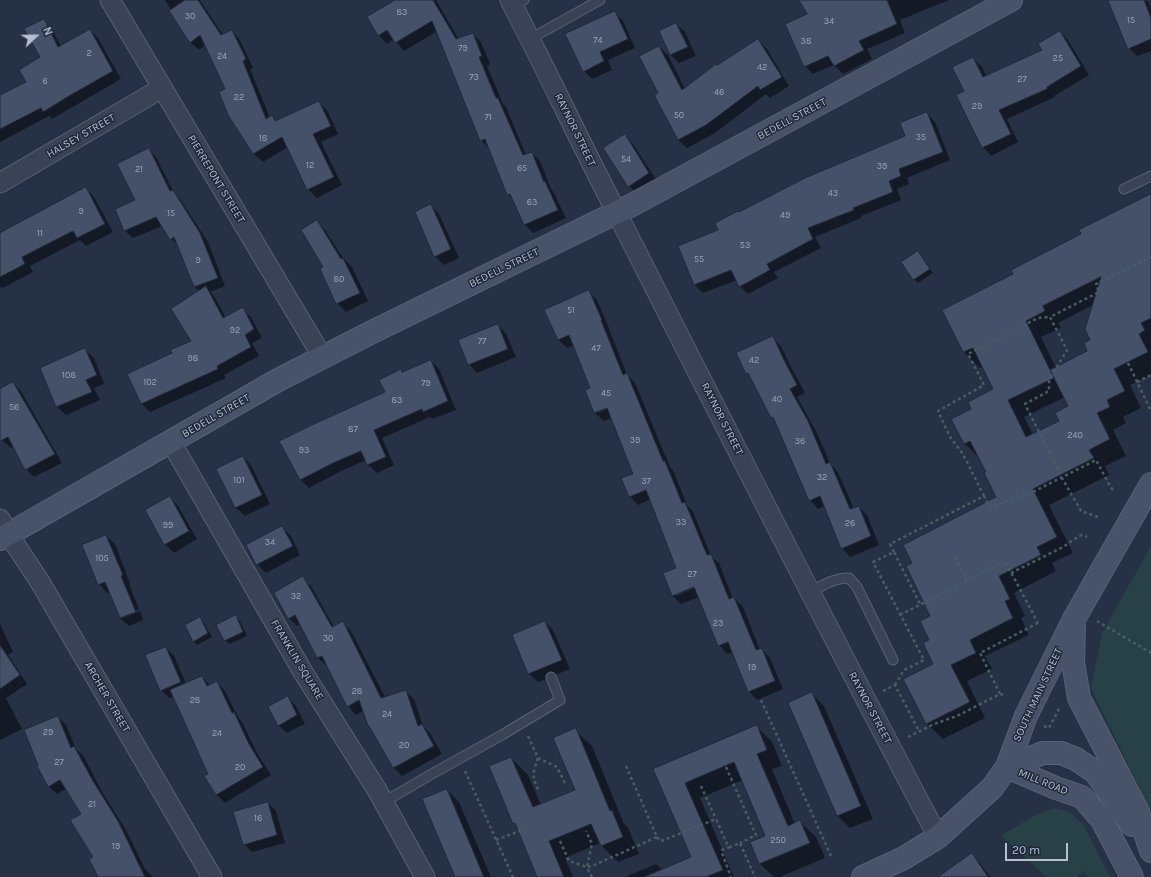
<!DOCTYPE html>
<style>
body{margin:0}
#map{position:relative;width:1151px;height:877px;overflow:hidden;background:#263146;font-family:Karla,sans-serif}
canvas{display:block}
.north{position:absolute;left:16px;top:16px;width:40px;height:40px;-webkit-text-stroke:3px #1f283b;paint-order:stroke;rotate:68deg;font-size:11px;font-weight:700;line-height:16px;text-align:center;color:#b8bfce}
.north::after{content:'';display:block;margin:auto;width:14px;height:18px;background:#b8bfce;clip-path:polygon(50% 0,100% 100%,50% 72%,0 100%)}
.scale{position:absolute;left:1005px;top:843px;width:63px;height:18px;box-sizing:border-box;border:2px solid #b8bfce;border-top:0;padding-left:5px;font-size:12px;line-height:14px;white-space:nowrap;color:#b8bfce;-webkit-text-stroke:3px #1f283b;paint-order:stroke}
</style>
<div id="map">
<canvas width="1151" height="877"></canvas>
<div class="north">N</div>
<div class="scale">20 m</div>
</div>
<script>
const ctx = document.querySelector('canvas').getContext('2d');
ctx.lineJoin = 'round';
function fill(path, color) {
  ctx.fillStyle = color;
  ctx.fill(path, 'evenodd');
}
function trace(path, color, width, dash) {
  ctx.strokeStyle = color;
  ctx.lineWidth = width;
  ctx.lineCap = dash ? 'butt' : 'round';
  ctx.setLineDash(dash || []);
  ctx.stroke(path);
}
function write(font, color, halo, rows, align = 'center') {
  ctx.font = font + ' Karla,sans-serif';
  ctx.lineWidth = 3;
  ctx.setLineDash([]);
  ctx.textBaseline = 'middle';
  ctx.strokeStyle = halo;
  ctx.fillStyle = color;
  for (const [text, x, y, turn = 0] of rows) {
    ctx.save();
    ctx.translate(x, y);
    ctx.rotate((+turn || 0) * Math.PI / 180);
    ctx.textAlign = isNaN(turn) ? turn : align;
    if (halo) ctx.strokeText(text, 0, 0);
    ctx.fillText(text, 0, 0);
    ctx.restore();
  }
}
fill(new Path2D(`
 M 1151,546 L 1151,812 L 1091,688 L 1102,633 Z
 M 1054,808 L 1070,812 L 1084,826 L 1110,877 L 1088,877 L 1084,871 L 1076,877 L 1047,877 L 1001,836 L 1035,815 Z`), '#284147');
fill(new Path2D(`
 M 165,0 L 200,0 L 223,35 L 232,31 L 240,40 L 253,68 L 250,69 L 270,118 L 272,117 L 276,122 L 318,102 L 327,110 L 338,134 L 321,142 L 342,185 L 317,198 L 308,189 L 288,147 L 263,162 L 254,154 L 229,114 L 226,90 L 206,45 L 199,50 L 190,42 Z
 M 397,0 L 436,0 L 459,40 L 473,34 L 481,42 L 490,64 L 487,66 L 503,104 L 506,107 L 526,155 L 532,153 L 540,161 L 551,189 L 553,191 L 566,218 L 533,233 L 525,225 L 513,199 L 508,194 L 489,149 L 481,140 L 437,31 L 404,51 L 394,39 L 387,44 L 379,35 Z
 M 800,0 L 949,0 L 900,20 L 905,33 L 867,49 L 872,59 L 843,74 L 834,65 L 813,74 L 805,66 L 808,15 Z
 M 1120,0 L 1148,1 L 1151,8 L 1151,51 L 1137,56 L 1129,48 Z
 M 615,13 L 623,21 L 635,48 L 608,60 L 612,70 L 592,79 L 584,71 Z
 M 43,20 L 51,28 L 61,46 L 90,30 L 98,38 L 121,79 L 52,119 L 49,116 L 0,142 L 0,96 L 27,82 L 41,58 Z
 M 676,24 L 685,32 L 696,56 L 679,63 L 671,55 L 660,31 Z
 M 1060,32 L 1068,40 L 1089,75 L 1054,96 L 1055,97 L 1007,119 L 1018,142 L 991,156 L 983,147 L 965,92 L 973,58 L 982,67 L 986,76 L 1043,51 Z
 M 758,41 L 767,49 L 789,86 L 770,98 L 766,94 L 715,133 L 687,148 L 678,140 L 660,93 L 659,47 L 668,55 L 685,89 L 717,66 Z
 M 927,113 L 935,122 L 950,160 L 907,178 L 909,184 L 897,189 L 901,200 L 861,216 L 861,218 L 815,237 L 821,248 L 774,272 L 778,278 L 748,294 L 740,286 L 737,280 L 703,293 L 695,285 L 680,246 L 720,230 L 740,213 L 907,137 Z
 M 625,136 L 633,144 L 657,181 L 637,194 L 629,186 Z
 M 148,149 L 156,157 L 174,193 L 180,199 L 208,242 L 225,286 L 210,292 L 214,296 L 226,318 L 242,309 L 251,317 L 262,338 L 252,343 L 259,356 L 224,375 L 226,378 L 150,412 L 142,404 L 173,354 L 192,341 L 200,292 L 195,287 L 179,246 L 171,239 L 162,226 L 133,238 L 125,231 L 116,210 L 136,201 Z
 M 86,188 L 94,197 L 113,232 L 86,246 L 80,240 L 30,266 L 33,272 L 3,288 L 1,287 L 0,288 L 0,232 L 6,229 L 8,230 Z
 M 1151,195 L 1151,375 L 1130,385 L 1141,408 L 1123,417 L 1126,423 L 1113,430 L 1126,456 L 1105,466 L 1109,475 L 1049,505 L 1073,553 L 1052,563 L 1056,571 L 1014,593 L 1025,616 L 1021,618 L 1029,635 L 985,656 L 992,669 L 967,681 L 985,718 L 943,739 L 926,723 L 934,665 L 931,640 L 932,616 L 997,498 L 987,472 L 981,460 L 965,444 L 952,419 L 973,409 L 994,390 L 983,367 L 980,368 L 964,352 L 943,310 L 1015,275 ZM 1093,305 L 1092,341 L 1089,352 L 1056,368 L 1041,337 L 1061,328 L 1058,323 ZM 1065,397 L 1070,407 L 1060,421 L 1033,435 L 1024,417 Z
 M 431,206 L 439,214 L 459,258 L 444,265 L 435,256 Z
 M 316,221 L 325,230 L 343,258 L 352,267 L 368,301 L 346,312 L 337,303 L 325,267 Z
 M 918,252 L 922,256 L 933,273 L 918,283 L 914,279 L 903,262 Z
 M 588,291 L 597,300 L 609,328 L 609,329 L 627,375 L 635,383 L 670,467 L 673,470 L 687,505 L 693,512 L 711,556 L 719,563 L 733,599 L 734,598 L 743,607 L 760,650 L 762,649 L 770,658 L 783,689 L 757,700 L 749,691 L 733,652 L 727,654 L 719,645 L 699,597 L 681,604 L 673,596 L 678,568 L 651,499 L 638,505 L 630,496 L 635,474 L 612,418 L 604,421 L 595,413 L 586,391 L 591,389 L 574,345 L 567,348 L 558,339 ZM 611,406 L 612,407 L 598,413 L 598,411 ZM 651,487 L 651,489 L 632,496 L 632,494 ZM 698,585 L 699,586 L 676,596 L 676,594 Z
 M 498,325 L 506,334 L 516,357 L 477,373 L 469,364 Z
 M 773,338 L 781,346 L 791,367 L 805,393 L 797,397 L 816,431 L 830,463 L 838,472 L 854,509 L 859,507 L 867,515 L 879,545 L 850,557 L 842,548 L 825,506 L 818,509 L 810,500 L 775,420 L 772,417 L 751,378 L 747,373 Z
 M 85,350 L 94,358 L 104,384 L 94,388 L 100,400 L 66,415 L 57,407 L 41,369 Z
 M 431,361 L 439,369 L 456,410 L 432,419 L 430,417 L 382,438 L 394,465 L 377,473 L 368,465 L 366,460 L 341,471 L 309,488 L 300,479 L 386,393 L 401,371 L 403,372 Z
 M 13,383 L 21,391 L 62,463 L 34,477 L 26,469 L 14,446 L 11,448 L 2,440 L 0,435 L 0,390 Z
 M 243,457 L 251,465 L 270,504 L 245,516 L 236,508 L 217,469 Z
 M 170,497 L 178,506 L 197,539 L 174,553 L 165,544 Z
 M 282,528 L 291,536 L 300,555 L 266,573 L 257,564 Z
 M 106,536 L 115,544 L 130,583 L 129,584 L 139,609 L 123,616 L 123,618 L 140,611 L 143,620 L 129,626 L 120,618 L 110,592 L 107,593 L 99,584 Z
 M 302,578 L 311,586 L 334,627 L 343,622 L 351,631 L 385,697 L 405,691 L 414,699 L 423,726 L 430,733 L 442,754 L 402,776 L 394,768 L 372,729 L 368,725 L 363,711 L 356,715 L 348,706 L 328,666 L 327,666 L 318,658 L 301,624 L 297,626 L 289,618 Z
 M 236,617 L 240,621 L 247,636 L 229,644 L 225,640 Z
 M 200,619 L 204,623 L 212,637 L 197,645 L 193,641 Z
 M 545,622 L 553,630 L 570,669 L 538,682 L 529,674 L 513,636 Z
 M 0,624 L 13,652 L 8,655 L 27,684 L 6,698 L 22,729 L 0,740 Z
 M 166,648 L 174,656 L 186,684 L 202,677 L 210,685 L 217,682 L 225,691 L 238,717 L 242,722 L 257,753 L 271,775 L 225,803 L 217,795 L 206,776 L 209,774 L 174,697 L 169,698 L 161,690 Z
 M 812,694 L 824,706 L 873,819 L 850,828 L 838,816 L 789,703 Z
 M 288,698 L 296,706 L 305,724 L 287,733 L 278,725 Z
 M 58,717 L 66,725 L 76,749 L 83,755 L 101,790 L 126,830 L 145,869 L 153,877 L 99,877 L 82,814 L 66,789 L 57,794 L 48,786 Z
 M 756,726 L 772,742 L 782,766 L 772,769 L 795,824 L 800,822 L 816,837 L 825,858 L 780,877 L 774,877 L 760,864 L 766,837 L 743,780 L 700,798 L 734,877 L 625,877 L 656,864 L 663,870 L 692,858 L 655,769 Z
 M 575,730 L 592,746 L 624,824 L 628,828 L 639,854 L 618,862 L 602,846 L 600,843 L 565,858 L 573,877 L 538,877 L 517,827 L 514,823 L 511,758 L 528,775 L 541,805 L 576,790 Z
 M 447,790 L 459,802 L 491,877 L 456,877 Z
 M 268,803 L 276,811 L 285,843 L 252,852 L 244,844 Z
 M 972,855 L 980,863 L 990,877 L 951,877 Z`), '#0007');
const building = new Path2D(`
 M 185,0 L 198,0 L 221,35 L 232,30 L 246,59 L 243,61 L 266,119 L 272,115 L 275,121 L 319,101 L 331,126 L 313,134 L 334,177 L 307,190 L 282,137 L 253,154 L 228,115 L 219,92 L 225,89 L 200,35 L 190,43 L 169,11 Z
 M 395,0 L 433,0 L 456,39 L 473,33 L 482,56 L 479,57 L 496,98 L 498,98 L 523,155 L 532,152 L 544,182 L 545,181 L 558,210 L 524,225 L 510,194 L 507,195 L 485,139 L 480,141 L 432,21 L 395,43 L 387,30 L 378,36 L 367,17 Z
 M 799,0 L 887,0 L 897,24 L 859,41 L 864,50 L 834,66 L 828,56 L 804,67 L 785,24 L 807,14 Z
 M 1108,0 L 1144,0 L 1151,18 L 1151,39 L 1128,49 Z
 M 615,11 L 628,39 L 600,52 L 604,61 L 583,72 L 565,34 Z
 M 44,19 L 58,47 L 90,29 L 113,71 L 69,96 L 43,112 L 41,108 L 0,129 L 0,95 L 26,82 L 19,70 L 40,57 L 24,29 Z
 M 676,23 L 688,47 L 670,55 L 659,31 Z
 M 1060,31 L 1081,66 L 1047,87 L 1047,89 L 999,110 L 1011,134 L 982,148 L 956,95 L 964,91 L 952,67 L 973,57 L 983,77 L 1042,50 L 1038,44 Z
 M 758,39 L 782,77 L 760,90 L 758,86 L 706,125 L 678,140 L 654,95 L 658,93 L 639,56 L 659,46 L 682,90 L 716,64 L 717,65 Z
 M 927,112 L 943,152 L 899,169 L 901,176 L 889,181 L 893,192 L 853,208 L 854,210 L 808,228 L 813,239 L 767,264 L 770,270 L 739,287 L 731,270 L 694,285 L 678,246 L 718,230 L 715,223 L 738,211 L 739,212 L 805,178 L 905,136 L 900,123 Z
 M 625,134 L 649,173 L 628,187 L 603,148 Z
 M 149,148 L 170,191 L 173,190 L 200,233 L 218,278 L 194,287 L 174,237 L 170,240 L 156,217 L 124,231 L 115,209 L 135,200 L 117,164 Z
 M 86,187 L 105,224 L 77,238 L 73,231 L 22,257 L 25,264 L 0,277 L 0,233 Z
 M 1151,194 L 1151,318 L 1141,323 L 1145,330 L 1139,334 L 1148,352 L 1114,369 L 1125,391 L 1107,400 L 1110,407 L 1097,413 L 1110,439 L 1089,450 L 1094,458 L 1033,489 L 1057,537 L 1037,547 L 1041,555 L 999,576 L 1010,599 L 1005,601 L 1013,618 L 970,640 L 976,653 L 951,665 L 970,702 L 926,724 L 903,679 L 933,664 L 923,643 L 929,640 L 920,621 L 930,616 L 906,566 L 912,563 L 903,545 L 996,497 L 984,473 L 986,472 L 970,441 L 964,444 L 951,419 L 971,409 L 968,402 L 993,389 L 973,348 L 963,352 L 942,310 L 1013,274 L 1011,270 L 1081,234 L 1079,230 ZM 1101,277 L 1085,329 L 1090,340 L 1084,343 L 1087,351 L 1050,370 L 1068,406 L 1055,413 L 1059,421 L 1026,437 L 1008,400 L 1054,378 L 1026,321 L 1045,311 L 1043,306 Z
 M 431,204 L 451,249 L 434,257 L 415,212 Z
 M 317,220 L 341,259 L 343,258 L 360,293 L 336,304 L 320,269 L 323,267 L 301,230 Z
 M 918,251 L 930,269 L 913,280 L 901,262 Z
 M 206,286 L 223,318 L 243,307 L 254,329 L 245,335 L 251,347 L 217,366 L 218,369 L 141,404 L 127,374 L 172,353 L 170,350 L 191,341 L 171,309 Z
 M 589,290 L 602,320 L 601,320 L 623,375 L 627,373 L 663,461 L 665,461 L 682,503 L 685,502 L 707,555 L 711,554 L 729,599 L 734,597 L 756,650 L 762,648 L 775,681 L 748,692 L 728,642 L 718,646 L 694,587 L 672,596 L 663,573 L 676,568 L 646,490 L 629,497 L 621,478 L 633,474 L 607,408 L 594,413 L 585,390 L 590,388 L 569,335 L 558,340 L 544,310 Z
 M 498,324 L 508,349 L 468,365 L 458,340 Z
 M 773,336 L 783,358 L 797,385 L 790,389 L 808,421 L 826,464 L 830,462 L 850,509 L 859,506 L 871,536 L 841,549 L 820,496 L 809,501 L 773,417 L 771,418 L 748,373 L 746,374 L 736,353 Z
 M 85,348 L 97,375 L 86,380 L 92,392 L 56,407 L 40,368 Z
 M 431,360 L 448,401 L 423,412 L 422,409 L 374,430 L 386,457 L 367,465 L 361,451 L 333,463 L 300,480 L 279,441 L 314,424 L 385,392 L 379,380 L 401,369 L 402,372 Z
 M 13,382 L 55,454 L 25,470 L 8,437 L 0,441 L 0,389 Z
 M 243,456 L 262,495 L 235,508 L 216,469 Z
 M 170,496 L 189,531 L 164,545 L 145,510 Z
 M 282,526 L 293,546 L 256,565 L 246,545 Z
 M 106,535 L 123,575 L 121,576 L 136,612 L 120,618 L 105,582 L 98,585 L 82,545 Z
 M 303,576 L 332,627 L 343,621 L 381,698 L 406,690 L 418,726 L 422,724 L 434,746 L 393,768 L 369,726 L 368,726 L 359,700 L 347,707 L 322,656 L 317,658 L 295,615 L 288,619 L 274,593 Z
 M 236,615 L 243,632 L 224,641 L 216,625 Z
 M 200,617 L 208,633 L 193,642 L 185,625 Z
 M 545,621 L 562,660 L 528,674 L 512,635 Z
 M 0,645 L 20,675 L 0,689 Z
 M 166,647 L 181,682 L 160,691 L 145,655 Z
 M 202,676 L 207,686 L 217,681 L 232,713 L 234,712 L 249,744 L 263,767 L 216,795 L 204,776 L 208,774 L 170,690 Z
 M 812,692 L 861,806 L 837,816 L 788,703 Z
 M 288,696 L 297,715 L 278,726 L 268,707 Z
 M 58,716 L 71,748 L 74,746 L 93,781 L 118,821 L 145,877 L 98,877 L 89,859 L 93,857 L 70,820 L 81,814 L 60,780 L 48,787 L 37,766 L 38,765 L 24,730 Z
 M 757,725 L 767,750 L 757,754 L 788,826 L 800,820 L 810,843 L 759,864 L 750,842 L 765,836 L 734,762 L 685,783 L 723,870 L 706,877 L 644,877 L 691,857 L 653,769 Z
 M 576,728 L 610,811 L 612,810 L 623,837 L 601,846 L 591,824 L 549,841 L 564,877 L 537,877 L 515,823 L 513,824 L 489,766 L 511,757 L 533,807 L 575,790 L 553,738 Z
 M 447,789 L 484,877 L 455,877 L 422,799 Z
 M 268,802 L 277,835 L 243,845 L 233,812 Z
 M 972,853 L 988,877 L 938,877 Z`);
fill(building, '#445168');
trace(building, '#212a3c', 1);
const lane = new Path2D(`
 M 513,6 L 524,0
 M 530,39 L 600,0
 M 1124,189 L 1151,176
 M 810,592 C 822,586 836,577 849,578 L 857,587 L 893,660
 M 384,802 L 430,775 L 502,735 L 560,700 L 551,677`);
const street = new Path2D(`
 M 110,0 L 323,358
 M 510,0 C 547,71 581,144 618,215 C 723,423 829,631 938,837
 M 0,183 L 162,88
 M 171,442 L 303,672 L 377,790 L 425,877
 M 0,519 L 9,535 L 40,582 L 212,877`);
const secondary = new Path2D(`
 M 0,539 L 280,379 L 374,331 L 632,205 L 1011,0
 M 1074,627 L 1073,662 L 1079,698 L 1138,812 L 1151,851
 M 1007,767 L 1043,753 L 1061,753 L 1076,759 L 1095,772 L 1132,825
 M 1007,767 L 1056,788 L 1082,797 L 1102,820 L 1132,877
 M 863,877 L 904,858 L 938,837 L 992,788 L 1007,767 L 1026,716 L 1074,619 L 1151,484`);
trace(lane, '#596172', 11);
trace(street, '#596172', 21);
trace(secondary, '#596172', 24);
trace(new Path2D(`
 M 1128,363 L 1151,411
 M 1137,382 L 1151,375
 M 984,496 L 963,454 L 950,437 L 938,411 L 984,385 L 968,354 L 1038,318 L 1050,317
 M 1098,517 L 1081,511 L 1062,478 L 1025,404 L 1049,391 L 1049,380 L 1067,350 L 1050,317 L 1099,292 L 1096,284 L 1151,257
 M 894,552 L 890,544 L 984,496 L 990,508 L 1014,498 L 1029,494 L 1096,460 L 1110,486 L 1113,490
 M 955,557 L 967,581
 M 1011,573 L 1063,547 L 1079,536 L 1082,535 L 1087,537
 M 900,615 L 1005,561 L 1038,623
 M 1097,621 L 1151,653
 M 895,685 L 904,670 L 924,660 L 873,562 L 894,552 L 920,604
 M 883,691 L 895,685 L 919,731
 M 1000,694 L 980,653 L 1038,623 L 1040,625
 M 761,700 L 831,856
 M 1044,726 L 1049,728 L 1060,707
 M 528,736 L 538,758 L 557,767 L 565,783
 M 908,737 L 934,724 L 957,716 L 1000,694 L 1004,695
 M 538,758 C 532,776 532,775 539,792
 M 726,767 L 756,835 L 740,843
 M 465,771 L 513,877
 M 701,786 L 716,819
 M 657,837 L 660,841 L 664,840 L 716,819 L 727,844 L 730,847 L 740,843 L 755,877
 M 496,840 L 525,829
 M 560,841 L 569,861 L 587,867 L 592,844 L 586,831
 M 730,847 L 722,850 L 722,853 L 731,877
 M 592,877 L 587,867 L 592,866 L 657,837 L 626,766`), '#465e62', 2.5, [3, 3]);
trace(lane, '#3a4355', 9);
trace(street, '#3a4355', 19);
trace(secondary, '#485268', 22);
write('9px', '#9ba4b4', null, [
 ["83",402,12],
 ["30",190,16],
 ["15",1131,20],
 ["34",829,21],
 ["74",598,40],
 ["38",806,41],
 ["79",463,48],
 ["2",89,53],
 ["24",222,56],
 ["25",1058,58],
 ["42",762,67],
 ["73",474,77],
 ["27",1022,79],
 ["6",45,81],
 ["46",719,92],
 ["22",239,97],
 ["29",977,106],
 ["50",679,115],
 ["71",488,117],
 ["35",921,137],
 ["18",263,138],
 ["54",626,159],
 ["12",310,165],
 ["39",882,166],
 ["65",522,168],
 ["21",139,169],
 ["43",833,193],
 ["63",532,202],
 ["9",81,211],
 ["15",171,213],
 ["49",785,215],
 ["11",40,233],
 ["53",745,245],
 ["55",699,259],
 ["9",198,260],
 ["80",339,279],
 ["51",571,310],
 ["92",235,330],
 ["77",482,341],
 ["47",596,348],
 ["98",193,358],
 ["42",754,360],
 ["108",69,375],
 ["102",150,382],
 ["79",426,383],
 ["45",606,393],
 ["40",777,399],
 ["83",397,400],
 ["56",14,407],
 ["87",353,429],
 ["240",1075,435],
 ["39",635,440],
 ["36",800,441],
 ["93",304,450],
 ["32",822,477],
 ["101",239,480],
 ["37",646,481],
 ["33",681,522],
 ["26",850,523],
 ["99",168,525],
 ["34",270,542],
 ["105",102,558],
 ["27",692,574],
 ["32",296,596],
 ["23",718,623],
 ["30",328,638],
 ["19",752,667],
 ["28",357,691],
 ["28",195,700],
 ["24",387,714],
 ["29",48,732],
 ["24",217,733],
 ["20",404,745],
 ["27",59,762],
 ["20",240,767],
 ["21",92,804],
 ["16",258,818],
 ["250",778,840],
 ["19",116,846]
]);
write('11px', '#b8bfce', '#1f283b', [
 ["BEDELL STREET",792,119,-28],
 ["RAYNOR STREET",575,130,64],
 ["HALSEY STREET",81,136,-30],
 ["PIERREPONT STREET",216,179,59],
 ["BEDELL STREET",504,268,-26],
 ["BEDELL STREET",216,416,-30],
 ["RAYNOR STREET",722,419,63],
 ["FRANKLIN SQUARE",297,660,59],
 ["SOUTH MAIN STREET",1038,695,-65],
 ["ARCHER STREET",107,697,60],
 ["RAYNOR STREET",870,708,62],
 ["MILL ROAD",1043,782,22]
]);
</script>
